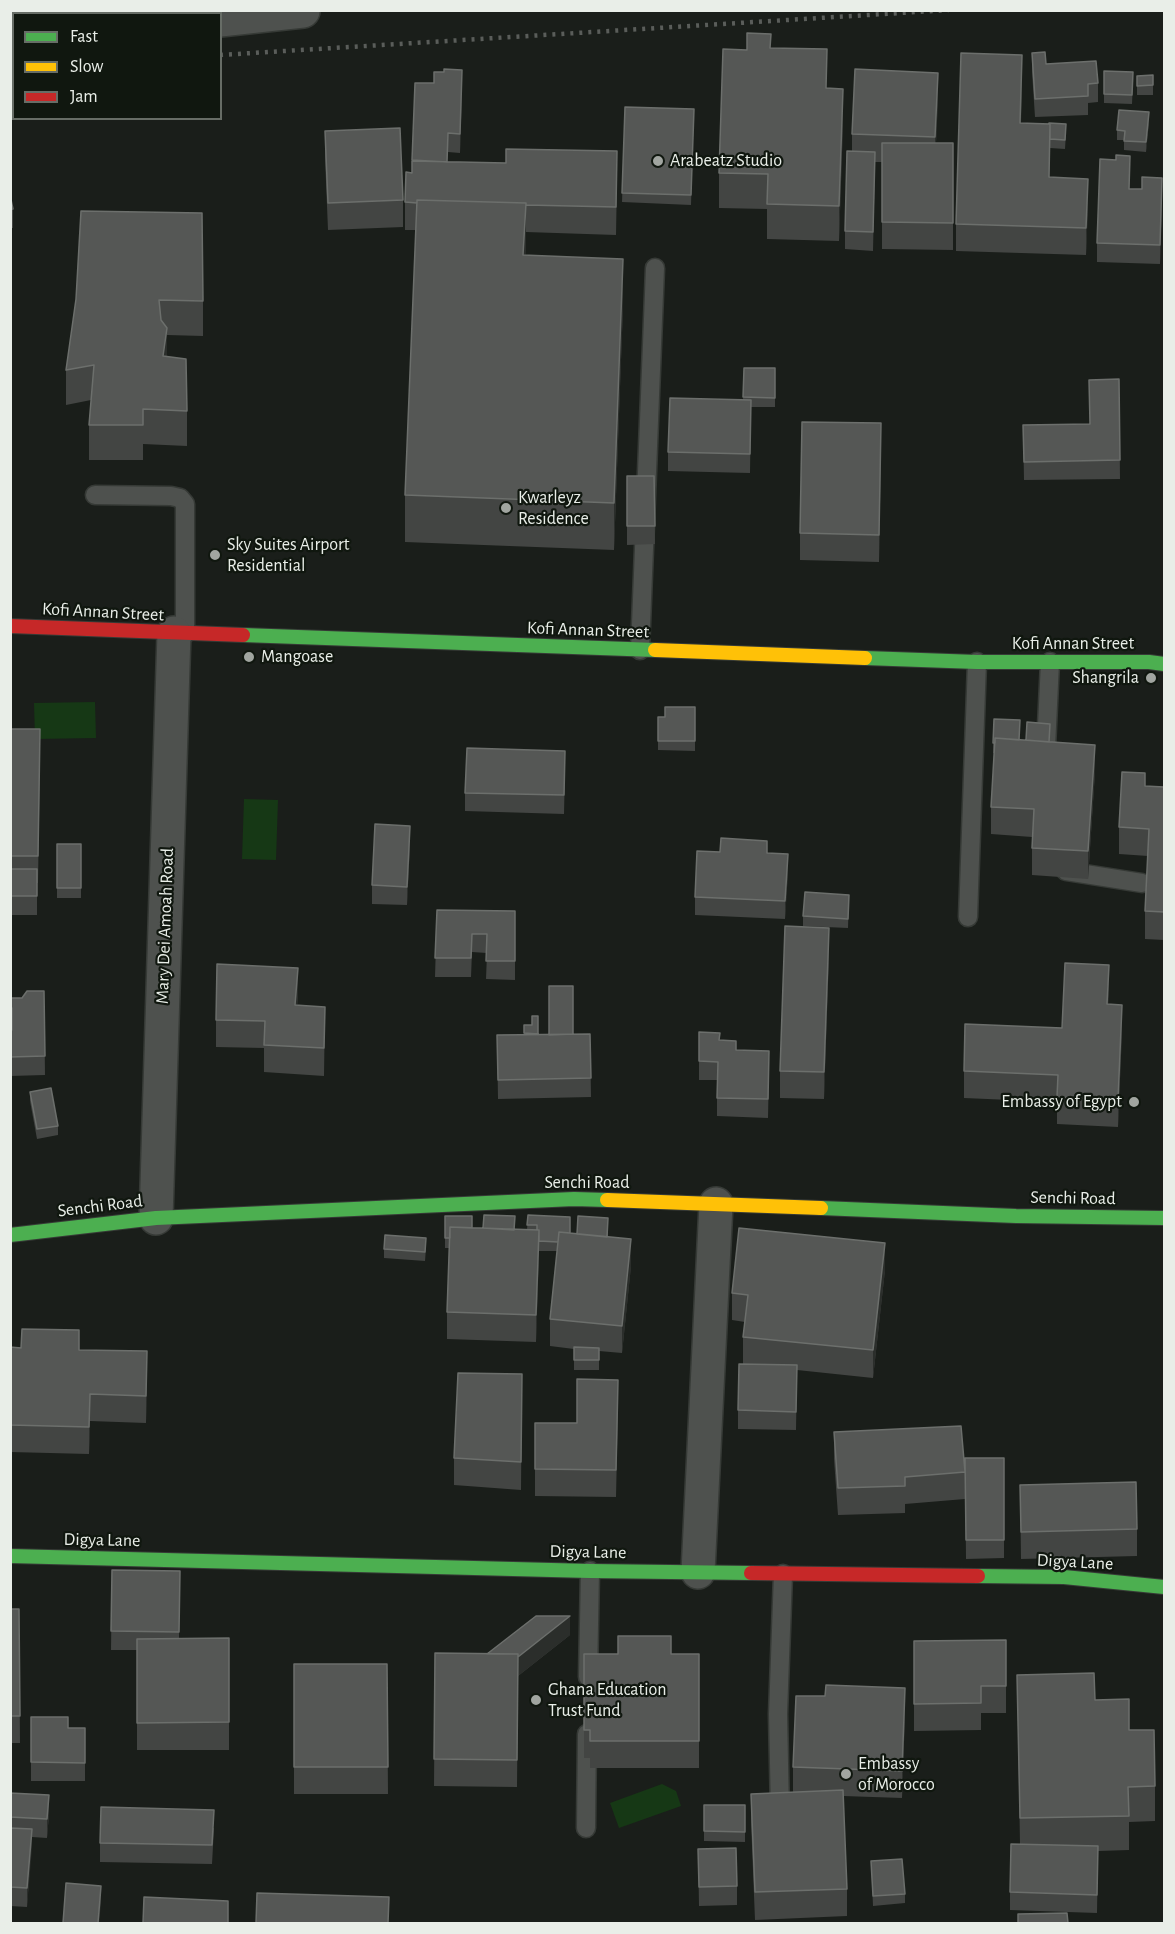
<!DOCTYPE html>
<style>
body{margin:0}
#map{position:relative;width:1175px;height:1934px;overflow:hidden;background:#1a1e1a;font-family:"Alegreya Sans",sans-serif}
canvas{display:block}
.frame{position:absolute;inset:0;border:12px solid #e9eee8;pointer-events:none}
.legend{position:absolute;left:12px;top:12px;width:210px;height:108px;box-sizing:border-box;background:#10170f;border:2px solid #676d66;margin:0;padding:8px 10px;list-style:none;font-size:18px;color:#e9eee8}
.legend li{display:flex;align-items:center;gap:12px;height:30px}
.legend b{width:30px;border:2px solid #676d66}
</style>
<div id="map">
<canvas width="1175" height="1934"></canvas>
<div class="frame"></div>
<ul class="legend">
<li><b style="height:8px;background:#4caf50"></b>Fast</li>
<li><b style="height:8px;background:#ffc107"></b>Slow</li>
<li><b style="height:8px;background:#c62828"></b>Jam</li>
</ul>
</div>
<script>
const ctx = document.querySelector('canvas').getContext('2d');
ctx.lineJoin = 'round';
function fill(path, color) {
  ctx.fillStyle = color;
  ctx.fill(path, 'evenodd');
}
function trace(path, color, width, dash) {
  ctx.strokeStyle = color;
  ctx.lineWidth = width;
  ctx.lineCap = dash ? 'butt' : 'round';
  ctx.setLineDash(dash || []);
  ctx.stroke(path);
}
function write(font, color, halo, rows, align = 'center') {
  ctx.font = font + ' "Alegreya Sans",sans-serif';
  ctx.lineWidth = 4.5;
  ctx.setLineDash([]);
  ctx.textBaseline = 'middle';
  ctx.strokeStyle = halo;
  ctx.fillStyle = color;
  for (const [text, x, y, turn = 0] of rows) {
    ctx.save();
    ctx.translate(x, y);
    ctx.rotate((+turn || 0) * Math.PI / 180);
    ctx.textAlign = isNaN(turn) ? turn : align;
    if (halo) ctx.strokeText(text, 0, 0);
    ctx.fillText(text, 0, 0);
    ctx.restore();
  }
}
fill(new Path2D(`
 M 95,702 L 96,738 L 35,739 L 34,703 Z
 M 244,799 L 278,800 L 276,860 L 242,859 Z
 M 662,1784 L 676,1791 L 681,1806 L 619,1828 L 610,1803 Z`), '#163815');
const lane = new Path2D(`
 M 95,495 L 171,496 L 180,498 L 185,504 L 185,634
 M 640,650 L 655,268
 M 1046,747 L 1050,662
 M 1066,871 L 1142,883
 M 968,917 L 977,662
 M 588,1677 L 590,1571
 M 780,1812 L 778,1714 L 783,1574
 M 586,1828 L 587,1734`);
const street = new Path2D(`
 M 220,20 L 303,11
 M 10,41 L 14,41
 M 156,1218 L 174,633
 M 698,1572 L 716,1204`);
const fast = new Path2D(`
 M 243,635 L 655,650
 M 865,658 L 977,662 L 1149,662 L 1164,664
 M 821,1208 L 1016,1216 L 1164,1218
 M 10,1235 L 156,1218 L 574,1199 L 607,1200
 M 10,1556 L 590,1571 L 751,1573
 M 978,1576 L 1064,1577 L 1164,1587`);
const slow = new Path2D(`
 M 655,650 L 865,658
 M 607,1200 L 821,1208`);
const jam = new Path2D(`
 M 10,626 L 243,635
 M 751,1573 L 978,1576`);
trace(lane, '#363a36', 21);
trace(street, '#363a36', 36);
trace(fast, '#363a36', 16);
trace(slow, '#363a36', 16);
trace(jam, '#363a36', 16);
trace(lane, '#4e514e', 18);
trace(street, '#4e514e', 33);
trace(fast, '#4caf50', 14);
trace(slow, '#ffc107', 14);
trace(jam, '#c62828', 14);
trace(new Path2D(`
 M 220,55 L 949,10
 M 10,73 L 14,73`), '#5a5d5a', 4.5, [3, 6]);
fill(new Path2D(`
 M 771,48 L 827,88 L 843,124 L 839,241 L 767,239 L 767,209 L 719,208 L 719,173 L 747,50 Z
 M 1032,53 L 1046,64 L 1098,83 L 1098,102 L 1088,103 L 1088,115 L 1035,117 L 1032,72 Z
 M 1104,71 L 1133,82 L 1132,104 L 1104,103 Z
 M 1153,75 L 1153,95 L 1137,95 L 1137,76 Z
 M 1022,82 L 1021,123 L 1066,133 L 1065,149 L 1050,148 L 1049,177 L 1088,206 L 1086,255 L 956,251 L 956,224 Z
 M 462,89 L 460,153 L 448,152 L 447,162 L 617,179 L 616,235 L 526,232 L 525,255 L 623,306 L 614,550 L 405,542 L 405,495 L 416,230 L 405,230 L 405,202 L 412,173 L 412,160 Z
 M 938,100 L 936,143 L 953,143 L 953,250 L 882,249 L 882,162 L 875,162 L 873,251 L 845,249 L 845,231 L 852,151 L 852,134 Z
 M 625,107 L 694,109 L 691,205 L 622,202 Z
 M 1149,122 L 1146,152 L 1124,150 L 1124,140 L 1117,140 L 1117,130 Z
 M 325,131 L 403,200 L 403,227 L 328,230 L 325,158 Z
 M 1130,189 L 1162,197 L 1160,264 L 1097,262 L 1097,243 Z
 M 10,195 L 13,209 L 13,228 L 10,228 Z
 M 76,299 L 203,301 L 203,336 L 167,335 L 167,357 L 187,411 L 187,446 L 143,444 L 143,460 L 89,460 L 89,425 L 91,400 L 66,405 L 66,370 Z
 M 744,368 L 775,368 L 775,407 L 751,407 L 750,473 L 668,471 L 668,452 L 743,400 Z
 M 1119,379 L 1120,479 L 1024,480 L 1023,425 L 1089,424 Z
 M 881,450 L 879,562 L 800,560 L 800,533 Z
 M 627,476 L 654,476 L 655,544 L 627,545 Z
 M 695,707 L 695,751 L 658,750 L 658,717 L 665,717 Z
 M 10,729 L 40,756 L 38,883 L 37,883 L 37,915 L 10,915 Z
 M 1020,740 L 1050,742 L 1095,772 L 1088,879 L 1032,875 L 1032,837 L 991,834 L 991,807 L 995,753 L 993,753 L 993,743 Z
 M 565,769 L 564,814 L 465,811 L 465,793 Z
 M 1145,786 L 1164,787 L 1164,940 L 1145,939 L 1145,911 L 1148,856 L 1119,854 L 1119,827 Z
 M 57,844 L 81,844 L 81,898 L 57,898 Z
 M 410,845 L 407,905 L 372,904 L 372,885 Z
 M 767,853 L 788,872 L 785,919 L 695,915 L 695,897 Z
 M 849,895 L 848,928 L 803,926 L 803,916 Z
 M 437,910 L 515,911 L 515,980 L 486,979 L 487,953 L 472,952 L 471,977 L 435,977 Z
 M 829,955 L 824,1099 L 780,1098 L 780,1071 Z
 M 44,991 L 45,1075 L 10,1076 L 10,1030 L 12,1030 L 12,1026 L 10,1026 L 10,998 L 22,998 Z
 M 1109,992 L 1108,1004 L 1122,1032 L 1118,1127 L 1057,1124 L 1057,1102 L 964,1098 L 964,1071 L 1062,1028 Z
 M 298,995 L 297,1006 L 325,1007 L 324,1076 L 264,1072 L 264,1048 L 216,1047 L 216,1020 Z
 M 524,1025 L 538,1035 L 590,1034 L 591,1097 L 498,1099 L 497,1035 L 524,1035 Z
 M 699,1032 L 720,1040 L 769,1069 L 768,1118 L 717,1116 L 717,1080 L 699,1080 Z
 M 30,1092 L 58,1126 L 58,1135 L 37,1139 L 30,1101 Z
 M 528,1215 L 570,1233 L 577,1234 L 608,1227 L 608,1237 L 631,1266 L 622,1353 L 599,1351 L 599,1370 L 574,1370 L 574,1349 L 550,1346 L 550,1319 L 557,1251 L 539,1251 L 536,1342 L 447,1339 L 447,1312 L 449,1248 L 445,1248 L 445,1216 L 472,1228 L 527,1230 Z
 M 426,1248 L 425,1261 L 384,1258 L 384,1249 Z
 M 885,1270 L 873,1378 L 797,1370 L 796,1430 L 738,1429 L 738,1410 L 743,1364 L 743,1337 L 745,1322 L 732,1320 L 732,1293 Z
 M 10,1347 L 79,1350 L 147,1379 L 146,1423 L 90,1421 L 89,1454 L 10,1452 Z
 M 522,1374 L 521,1490 L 454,1485 L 454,1458 Z
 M 618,1407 L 616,1497 L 535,1496 L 535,1423 L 577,1423 Z
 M 834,1432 L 965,1472 L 965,1499 L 905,1504 L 905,1513 L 838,1515 L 834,1459 Z
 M 965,1458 L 1004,1458 L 1004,1558 L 966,1559 Z
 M 1020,1485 L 1137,1529 L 1137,1556 L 1021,1559 Z
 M 112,1570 L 180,1571 L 179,1638 L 229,1638 L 229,1750 L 137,1750 L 137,1650 L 111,1650 Z
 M 10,1609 L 19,1609 L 20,1743 L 10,1743 Z
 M 570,1635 L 518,1676 L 517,1787 L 434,1786 L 435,1653 L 487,1654 Z
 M 1006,1640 L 1006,1713 L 981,1713 L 981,1730 L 914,1731 L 914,1641 Z
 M 584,1654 L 699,1654 L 699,1768 L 590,1768 L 590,1758 L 584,1758 Z
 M 294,1664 L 387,1664 L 388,1794 L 294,1794 Z
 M 1017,1675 L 1095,1700 L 1129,1730 L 1155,1786 L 1155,1821 L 1129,1822 L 1129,1850 L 1098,1851 L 1097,1913 L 1010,1910 L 1010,1892 L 1020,1844 Z
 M 905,1715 L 902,1798 L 843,1796 L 847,1889 L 847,1916 L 755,1920 L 751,1822 L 751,1794 L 793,1793 L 793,1767 Z
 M 31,1717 L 68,1728 L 85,1728 L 85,1781 L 31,1781 Z
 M 10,1793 L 49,1814 L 47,1838 L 32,1837 L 27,1907 L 10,1906 Z
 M 704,1805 L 745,1805 L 745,1842 L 704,1841 Z
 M 214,1828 L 212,1864 L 100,1862 L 100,1843 Z
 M 698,1849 L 737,1886 L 737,1905 L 699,1906 Z
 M 871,1861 L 905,1894 L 905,1903 L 873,1906 Z`), '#434543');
fill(new Path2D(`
 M 1022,55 L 1022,82 L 1020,150 L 1020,123 Z
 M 462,70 L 462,89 L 460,153 L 460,134 Z
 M 938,73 L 938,100 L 935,164 L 935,137 Z
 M 843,89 L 843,124 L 839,241 L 839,206 Z
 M 1149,112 L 1149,122 L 1146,152 L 1146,142 Z
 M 1162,178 L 1162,197 L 1160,264 L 1160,245 Z
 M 1088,179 L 1088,206 L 1086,255 L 1086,228 Z
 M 526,203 L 526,251 L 523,302 L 523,255 Z
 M 623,259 L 623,306 L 614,550 L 614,503 Z
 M 167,328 L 167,363 L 163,356 Z
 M 881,423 L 881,450 L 879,562 L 879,535 Z
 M 1095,745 L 1095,772 L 1088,879 L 1088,851 Z
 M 410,826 L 410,845 L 407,905 L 407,887 Z
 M 788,854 L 788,872 L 785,919 L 785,901 Z
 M 829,928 L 829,955 L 824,1099 L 824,1072 Z
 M 1109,965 L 1109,992 L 1107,1032 L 1107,1004 Z
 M 298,968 L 298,995 L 295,1033 L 295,1005 Z
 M 1122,1005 L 1122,1032 L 1118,1127 L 1118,1100 Z
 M 539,1230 L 539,1257 L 536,1342 L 536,1315 Z
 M 631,1239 L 631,1266 L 622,1353 L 622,1326 Z
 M 885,1243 L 885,1270 L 873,1378 L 873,1350 Z
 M 147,1351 L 147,1379 L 146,1423 L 146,1396 Z
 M 90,1394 L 90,1421 L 89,1454 L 89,1427 Z
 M 570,1616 L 570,1635 L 518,1676 L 517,1787 L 518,1676 L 510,1663 Z
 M 905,1688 L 905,1715 L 902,1798 L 902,1771 Z
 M 49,1795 L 49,1814 L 47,1838 L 47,1819 Z
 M 32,1829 L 32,1848 L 27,1907 L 27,1888 Z
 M 101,1886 L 101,1904 L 99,1923 L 98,1923 Z`), '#2b2e2b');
const building = new Path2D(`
 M 747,33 L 771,34 L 770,48 L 827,49 L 826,88 L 843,89 L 839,206 L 767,204 L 768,174 L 719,173 L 723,49 L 747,50 Z
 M 1045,52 L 1046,64 L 1096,61 L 1098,83 L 1088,84 L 1088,96 L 1035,99 L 1032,53 Z
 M 961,53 L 1022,55 L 1020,123 L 1050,124 L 1049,177 L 1088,179 L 1086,228 L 956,224 Z
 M 444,69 L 462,70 L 460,134 L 448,133 L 447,162 L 412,160 L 415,83 L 434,83 L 434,72 L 444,72 Z
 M 855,69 L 938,73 L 935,137 L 852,134 Z
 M 1104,71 L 1133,72 L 1132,95 L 1104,94 Z
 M 1153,75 L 1153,85 L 1137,86 L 1137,76 Z
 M 625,107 L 694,109 L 691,195 L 622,193 Z
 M 1119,110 L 1149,112 L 1146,142 L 1124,141 L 1125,131 L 1117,130 Z
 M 1049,123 L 1066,124 L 1065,140 L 1050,139 L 1050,124 L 1049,124 Z
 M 400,128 L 403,200 L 328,203 L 325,131 Z
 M 882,143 L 953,143 L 953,223 L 882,222 Z
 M 506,149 L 617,151 L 616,207 L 526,205 L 526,203 L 417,200 L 417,203 L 405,202 L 406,172 L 412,173 L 412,161 L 506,163 Z
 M 847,151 L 875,152 L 873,232 L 845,231 Z
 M 1116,155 L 1130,156 L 1129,189 L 1142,189 L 1142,177 L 1162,178 L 1160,245 L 1097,243 L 1100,159 L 1116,160 Z
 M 10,195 L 13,209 L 10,210 Z
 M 417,200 L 526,203 L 523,255 L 623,259 L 614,503 L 405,495 Z
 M 81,211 L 202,213 L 203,301 L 159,300 L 161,320 L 167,328 L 163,356 L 186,359 L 187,411 L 143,409 L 143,425 L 89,425 L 94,365 L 66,370 L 76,299 Z
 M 744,368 L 775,368 L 775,398 L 743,397 Z
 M 1119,379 L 1120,460 L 1024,462 L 1023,425 L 1090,424 L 1089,380 Z
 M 670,398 L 751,400 L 750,454 L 668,452 Z
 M 802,422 L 881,423 L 879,535 L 800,533 Z
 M 627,476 L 654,476 L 655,526 L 627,526 Z
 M 665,707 L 695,707 L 695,741 L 658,741 L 658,717 L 665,717 Z
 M 994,719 L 1020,720 L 1019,740 L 995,738 L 995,743 L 993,743 Z
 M 1027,722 L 1050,724 L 1049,742 L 1026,740 Z
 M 10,729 L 40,729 L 38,856 L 10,856 Z
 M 995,738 L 1095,745 L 1088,851 L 1032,848 L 1034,809 L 991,807 Z
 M 467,748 L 565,751 L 564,795 L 465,793 Z
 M 1122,772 L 1145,773 L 1145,786 L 1164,787 L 1164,912 L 1145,911 L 1149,829 L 1119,827 Z
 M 375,824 L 410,826 L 407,887 L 372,885 Z
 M 721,838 L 767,841 L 767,853 L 788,854 L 785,901 L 695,897 L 697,851 L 720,852 Z
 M 57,844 L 81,844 L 81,888 L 57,888 Z
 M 10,869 L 37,869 L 37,896 L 10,896 Z
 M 805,892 L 849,895 L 848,919 L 803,916 Z
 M 437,910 L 515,911 L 515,961 L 486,961 L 487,934 L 472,934 L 471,958 L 435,958 Z
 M 785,926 L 829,928 L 824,1072 L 780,1071 Z
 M 1065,963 L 1109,965 L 1107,1004 L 1122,1005 L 1118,1100 L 1057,1097 L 1058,1075 L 964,1071 L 965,1024 L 1062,1028 Z
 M 217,964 L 298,968 L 295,1005 L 325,1007 L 324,1048 L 264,1045 L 265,1021 L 216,1020 Z
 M 549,986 L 573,986 L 573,1034 L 549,1035 Z
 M 27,991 L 44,991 L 45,1056 L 10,1057 L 10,1030 L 12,1030 L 12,1008 L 10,1008 L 10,998 L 22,998 Z
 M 532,1016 L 538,1016 L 538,1034 L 524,1033 L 524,1025 L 532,1025 Z
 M 699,1032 L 720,1033 L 719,1040 L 736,1041 L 736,1050 L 769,1051 L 768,1099 L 717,1098 L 718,1062 L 699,1061 Z
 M 590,1034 L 591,1078 L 498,1080 L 497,1035 Z
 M 51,1088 L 58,1126 L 37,1129 L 30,1092 Z
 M 484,1215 L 515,1216 L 514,1230 L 483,1228 Z
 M 528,1215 L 570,1217 L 570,1233 L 559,1232 L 558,1242 L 539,1241 L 539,1230 L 537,1230 L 537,1225 L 527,1225 Z
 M 445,1216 L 472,1216 L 472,1228 L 450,1227 L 450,1238 L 445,1238 Z
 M 578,1216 L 608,1218 L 607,1237 L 577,1234 Z
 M 450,1227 L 539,1230 L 536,1315 L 447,1312 Z
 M 739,1228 L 885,1243 L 873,1350 L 743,1337 L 748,1295 L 732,1293 Z
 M 559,1232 L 631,1239 L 622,1326 L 550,1319 Z
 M 385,1235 L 426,1238 L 425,1252 L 384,1249 Z
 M 22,1329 L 79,1330 L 79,1350 L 147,1351 L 146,1396 L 90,1394 L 89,1427 L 10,1425 L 10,1347 L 21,1348 Z
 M 574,1347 L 599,1348 L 599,1360 L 574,1360 Z
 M 739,1364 L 797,1365 L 796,1412 L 738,1410 Z
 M 458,1373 L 522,1374 L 521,1462 L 454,1458 Z
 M 577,1379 L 618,1380 L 616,1470 L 535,1469 L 535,1423 L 577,1423 Z
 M 961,1426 L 965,1472 L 905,1477 L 905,1486 L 838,1488 L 834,1432 Z
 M 965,1458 L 1004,1458 L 1004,1540 L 966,1540 Z
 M 1136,1482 L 1137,1529 L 1021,1532 L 1020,1485 Z
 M 112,1570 L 180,1571 L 179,1632 L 111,1631 Z
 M 10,1609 L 19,1609 L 20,1716 L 10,1716 Z
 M 536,1616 L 570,1616 L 518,1657 L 518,1654 L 487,1654 Z
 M 618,1636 L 671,1636 L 671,1654 L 699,1654 L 699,1741 L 590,1741 L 590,1730 L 584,1730 L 584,1654 L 618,1654 Z
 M 229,1638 L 229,1722 L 137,1723 L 137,1639 Z
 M 1006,1640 L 1006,1686 L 981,1686 L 981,1703 L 914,1704 L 914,1641 Z
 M 435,1653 L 518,1654 L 517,1760 L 434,1759 Z
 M 294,1664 L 387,1664 L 388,1767 L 294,1767 Z
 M 1094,1673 L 1095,1700 L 1129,1699 L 1129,1730 L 1154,1730 L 1155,1786 L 1128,1787 L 1129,1816 L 1020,1818 L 1017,1675 Z
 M 826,1685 L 905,1688 L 902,1771 L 793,1767 L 796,1696 L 825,1696 Z
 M 31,1717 L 68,1717 L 68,1728 L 85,1728 L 85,1763 L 31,1762 Z
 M 843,1790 L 847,1889 L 755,1892 L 751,1794 Z
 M 10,1793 L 49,1795 L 47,1819 L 10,1817 Z
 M 704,1805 L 745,1805 L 745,1832 L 704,1831 Z
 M 101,1807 L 214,1810 L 212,1845 L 100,1843 Z
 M 10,1828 L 32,1829 L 27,1888 L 10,1887 Z
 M 1011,1844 L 1098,1846 L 1097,1895 L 1010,1892 Z
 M 736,1848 L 737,1886 L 699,1887 L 698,1849 Z
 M 902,1859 L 905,1894 L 873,1896 L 871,1861 Z
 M 66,1883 L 101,1886 L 98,1923 L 63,1923 Z
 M 257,1893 L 389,1897 L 388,1923 L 256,1923 Z
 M 144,1897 L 228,1901 L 228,1923 L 143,1923 Z
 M 1067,1913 L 1068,1923 L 1018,1923 L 1018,1914 Z`);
fill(building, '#555755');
trace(building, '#6c6f6c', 1.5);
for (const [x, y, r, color] of [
 [658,161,6,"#a1a5a0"],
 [506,508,6,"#a1a5a0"],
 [215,555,6,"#a1a5a0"],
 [249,657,6,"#a1a5a0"],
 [1151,678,6,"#a1a5a0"],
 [1134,1102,6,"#a1a5a0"],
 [536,1700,6,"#a1a5a0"],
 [846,1774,6,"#a1a5a0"]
]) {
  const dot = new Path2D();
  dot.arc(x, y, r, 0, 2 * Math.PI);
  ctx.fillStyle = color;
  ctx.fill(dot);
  trace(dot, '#10170f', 2);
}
write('18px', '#e9eee8', '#10170f', [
 ["Arabeatz Studio",670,161],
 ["Kwarleyz",518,498],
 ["Residence",518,519],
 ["Sky Suites Airport",227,545],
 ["Residential",227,566],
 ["Mangoase",261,657],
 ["Shangrila",1139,678,"right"],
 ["Embassy of Egypt",1122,1102,"right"],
 ["Ghana Education",548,1690],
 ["Trust Fund",548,1711],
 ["Embassy",858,1764],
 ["of Morocco",858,1785]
], 'left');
write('18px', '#e9eee8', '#10170f', [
 ["Kofi Annan Street",103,612,3],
 ["Kofi Annan Street",588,630,2],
 ["Kofi Annan Street",1073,644],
 ["Mary Dei Amoah Road",165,926,-88],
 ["Senchi Road",587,1183],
 ["Senchi Road",1073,1198,1],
 ["Senchi Road",100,1206,-7],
 ["Digya Lane",102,1540,1],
 ["Digya Lane",588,1552,1],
 ["Digya Lane",1075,1562,3]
]);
</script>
